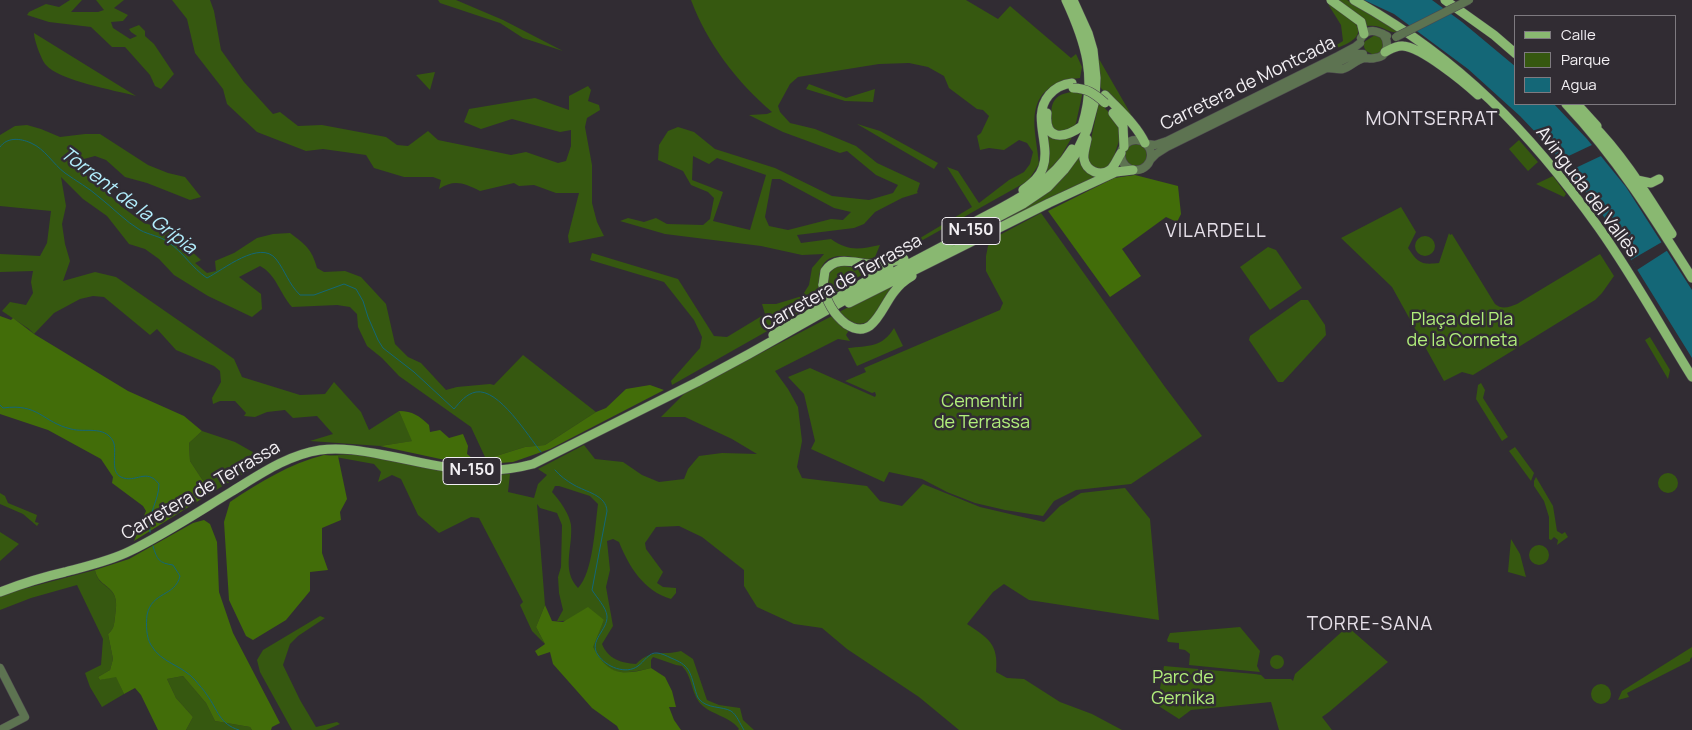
<!DOCTYPE html>
<meta charset="utf-8">
<style>
body{margin:0}
#map{position:relative;width:1692px;height:730px;overflow:hidden;background:#312c33;font-family:Manrope,sans-serif}
canvas{display:block}
.legend{position:absolute;left:1514px;top:15px;width:162px;height:90px;box-sizing:border-box;background:#312c33;border:1px solid #7e7a80;margin:0;padding:6px 9px;list-style:none;font-size:15px;color:#f2eff3}
.legend li{display:flex;align-items:center;gap:10px;height:25px}
.legend b{width:25px;border:1px solid #7e7a80}
</style>
<div id="map">
<canvas width="1692" height="730"></canvas>
<ul class="legend">
<li><b style="height:6px;background:#89b871"></b>Calle</li>
<li><b style="height:14px;background:#365810"></b>Parque</li>
<li><b style="height:14px;background:#146777"></b>Agua</li>
</ul>
</div>
<script>
const ctx = document.querySelector('canvas').getContext('2d');
ctx.lineJoin = 'round';
function fill(path, color) {
  ctx.fillStyle = color;
  ctx.fill(path, 'evenodd');
}
function trace(path, color, width, dash) {
  ctx.strokeStyle = color;
  ctx.lineWidth = width;
  ctx.lineCap = dash ? 'butt' : 'round';
  ctx.setLineDash(dash || []);
  ctx.stroke(path);
}
function write(font, color, halo, rows, align = 'center') {
  ctx.font = font + ' Manrope,sans-serif';
  ctx.lineWidth = 5;
  ctx.setLineDash([]);
  ctx.textBaseline = 'middle';
  ctx.strokeStyle = halo;
  ctx.fillStyle = color;
  for (const [text, x, y, turn = 0] of rows) {
    ctx.save();
    ctx.translate(x, y);
    ctx.rotate((+turn || 0) * Math.PI / 180);
    ctx.textAlign = isNaN(turn) ? turn : align;
    if (halo) ctx.strokeText(text, 0, 0);
    ctx.fillText(text, 0, 0);
    ctx.restore();
  }
}
fill(new Path2D(`
 M 70,0 L 82,0 L 71,12 L 98,12 L 104,10 L 96,0 L 124,0 L 114,8 L 128,15 L 123,21 L 111,22 L 113,28 L 130,39 L 137,36 L 131,32 L 129,29 L 139,25 L 145,31 L 145,36 L 154,44 L 174,74 L 161,89 L 155,86 L 150,75 L 125,47 L 112,47 L 91,27 L 49,22 L 27,15 L 29,12 L 46,4 L 59,7 Z
 M 172,0 L 210,0 L 214,11 L 221,50 L 244,82 L 273,114 L 280,112 L 298,126 L 322,125 L 386,137 L 397,145 L 408,146 L 428,131 L 438,140 L 511,155 L 526,152 L 558,163 L 566,161 L 571,146 L 571,130 L 560,132 L 512,119 L 481,129 L 464,122 L 469,109 L 535,98 L 569,110 L 569,96 L 588,86 L 591,90 L 588,101 L 599,105 L 600,110 L 587,118 L 585,127 L 592,165 L 592,203 L 597,222 L 604,236 L 569,243 L 568,236 L 579,193 L 556,193 L 534,185 L 519,186 L 514,183 L 480,191 C 464,183 454,179 439,189 L 441,180 L 433,177 L 404,177 L 374,168 L 366,155 L 323,149 L 306,151 L 257,132 L 227,104 L 223,89 L 195,53 L 187,19 Z
 M 438,0 L 456,0 L 503,20 L 563,51 L 523,38 L 500,23 L 440,3 Z
 M 691,0 L 966,0 L 998,19 L 1010,6 L 1071,58 L 1076,54 L 1082,67 L 1080,78 C 1073,79 1064,80 1057,83 C 1023,101 1037,134 1039,164 L 1028,181 L 896,255 L 890,256 L 972,207 L 947,167 L 958,171 L 979,203 L 1009,180 L 1024,172 L 1030,164 L 1033,152 L 1027,143 L 1019,140 L 1004,150 L 989,148 L 980,150 L 977,136 L 981,133 L 989,116 L 983,110 L 977,109 L 949,88 L 944,76 L 928,67 L 909,63 L 879,64 L 798,77 L 790,84 L 778,106 L 780,112 L 790,123 L 815,129 L 856,146 L 877,163 L 920,183 L 917,192 L 918,193 L 902,198 L 875,212 L 864,224 L 854,228 L 797,235 L 801,243 L 831,239 C 849,252 860,249 880,245 L 875,257 C 864,262 855,256 844,256 C 816,254 817,281 822,300 L 672,385 L 671,381 L 700,348 L 702,337 L 694,320 L 664,282 L 590,260 L 592,253 L 678,279 L 714,336 L 727,337 L 765,314 L 762,304 L 776,304 L 802,296 L 809,285 L 812,268 L 824,254 L 802,255 L 761,246 L 665,234 L 620,221 L 628,218 L 644,222 L 656,218 L 667,224 L 703,225 L 710,219 L 714,198 L 708,192 L 691,185 L 683,171 L 658,160 L 659,145 L 668,131 L 678,127 L 694,132 L 715,149 L 775,168 L 832,196 L 869,200 L 893,193 L 898,185 L 876,175 L 847,151 L 840,153 L 783,132 L 749,115 L 767,114 L 772,112 C 737,82 707,43 691,0 ZM 693,156 L 709,164 L 717,158 L 766,175 L 750,230 L 713,221 L 723,192 L 692,180 ZM 772,179 L 780,179 L 834,208 L 851,212 L 843,220 L 831,219 L 788,230 L 769,226 L 765,217 Z
 M 1334,0 L 1347,0 L 1400,32 C 1386,34 1384,24 1367,26 Z
 M 1328,4 C 1337,10 1367,24 1356,37 C 1351,43 1341,46 1335,49 L 1335,46 L 1343,41 L 1341,25 Z
 M 34,33 L 136,96 C 114,90 60,81 46,65 C 41,59 34,40 34,33 Z
 M 1375,35 L 1381,38 L 1384,45 L 1380,52 L 1374,55 L 1366,51 L 1364,47 L 1364,42 Z
 M 1098,59 L 1099,59 L 1140,130 L 1100,87 Z
 M 435,72 L 430,90 L 416,75 Z
 M 809,84 L 846,98 L 875,89 L 873,102 L 845,101 L 806,89 Z
 M 1083,91 L 1076,123 L 1072,129 L 1064,133 L 1053,129 C 1048,101 1053,92 1083,91 Z
 M 1099,102 L 1118,122 L 1121,135 L 1111,165 L 1104,169 L 1092,167 L 1087,158 Z
 M 857,124 L 880,131 L 938,163 L 934,169 Z
 M 27,125 L 41,129 L 60,137 L 85,134 L 100,134 L 148,165 L 168,173 L 185,177 L 201,197 L 190,200 L 147,183 L 125,177 L 106,160 L 95,156 L 69,163 L 99,185 L 122,207 L 144,223 L 168,230 L 201,260 L 195,263 L 207,273 L 216,271 L 215,261 L 234,253 L 257,238 L 273,234 L 290,233 C 305,244 312,249 317,268 L 324,272 L 345,271 L 361,277 L 386,304 L 395,344 L 408,357 L 421,363 L 446,390 L 457,387 L 490,384 L 494,385 L 523,355 L 596,412 L 545,445 L 525,447 L 493,457 L 485,457 L 471,427 L 399,376 L 382,358 L 367,346 L 358,327 L 357,314 L 350,307 L 337,305 L 292,307 C 280,294 276,274 260,266 L 239,277 L 261,294 L 262,309 L 252,317 L 208,296 L 174,275 L 159,259 L 145,249 L 129,244 L 107,216 L 83,199 L 61,177 L 66,206 L 62,224 L 65,244 L 70,261 L 63,281 L 95,272 L 116,277 L 234,359 L 242,377 L 300,395 L 325,394 L 334,382 L 361,412 L 369,430 L 399,411 L 413,441 L 380,446 L 310,441 L 333,434 L 317,416 L 293,418 L 285,410 L 267,412 L 255,417 L 244,416 L 246,413 L 235,401 L 220,401 L 213,404 L 212,398 L 221,382 L 220,371 L 214,366 L 176,350 L 157,329 L 150,335 L 104,297 L 93,296 L 80,299 L 54,313 L 34,334 L 29,329 L 2,311 L 10,302 L 26,305 L 33,293 L 31,282 L 33,271 L 0,272 L 0,254 L 40,256 L 47,243 L 51,211 L 0,206 L 0,135 L 15,126 Z
 M 1043,127 L 1061,139 L 1072,137 L 1060,158 L 1043,176 Z
 M 1519,140 L 1538,162 L 1528,171 L 1509,149 Z
 M1125 155a11 11 0 1 1 22 0a11 11 0 1 1-22 0Z
 M 1081,153 L 1082,158 L 1101,176 L 876,287 L 949,246 Z
 M 1553,176 L 1566,194 L 1564,197 L 1536,184 Z
 M 1401,207 L 1416,232 L 1408,248 C 1418,263 1421,265 1439,263 L 1449,233 L 1450,235 L 1452,234 L 1495,304 C 1502,310 1509,307 1517,304 L 1600,254 L 1614,276 L 1602,293 L 1595,300 L 1473,375 L 1462,372 L 1444,381 L 1392,287 L 1341,238 Z
 M 1041,213 L 1165,387 L 1202,436 L 1131,484 L 1076,490 L 1054,501 L 1043,516 L 1005,510 L 975,503 L 947,492 L 922,479 L 889,472 L 884,482 L 811,449 L 815,441 L 804,394 L 788,377 L 810,368 L 875,397 L 876,395 L 875,392 L 872,393 L 845,381 L 866,372 L 864,368 L 1000,310 L 1003,303 L 986,271 L 986,256 L 988,246 L 994,238 Z
 M1415 246a10 10 0 1 1 20 0a10 10 0 1 1-20 0Z
 M 1268,247 L 1276,250 L 1302,288 L 1270,310 L 1240,267 Z
 M 840,265 L 866,270 L 863,272 L 863,274 L 830,296 C 826,281 825,273 840,265 Z
 M 895,283 C 877,303 872,344 839,312 Z
 M 1301,300 L 1308,300 L 1325,325 L 1326,335 L 1283,382 L 1278,382 L 1249,340 L 1250,336 Z
 M 832,316 L 849,330 L 846,335 L 850,341 L 838,339 L 775,371 L 788,389 L 798,407 L 802,441 L 797,467 L 802,478 L 867,486 L 880,501 L 902,506 L 923,484 L 980,507 L 1044,522 L 1060,506 L 1081,493 L 1125,488 L 1150,519 L 1159,620 L 1029,600 L 1004,584 L 993,592 L 967,624 C 988,638 999,644 996,672 L 1007,678 L 1024,679 L 1060,702 L 1092,714 L 1122,730 L 959,730 L 919,697 L 847,649 L 822,628 L 794,624 L 757,607 L 744,586 L 744,570 L 702,537 L 679,526 L 656,527 L 645,543 L 646,549 L 663,572 L 657,583 L 663,587 L 676,588 L 676,593 L 671,599 C 644,591 629,567 619,542 L 613,539 L 607,541 L 610,570 L 606,587 L 613,626 L 602,644 C 608,659 621,663 636,664 C 652,648 663,656 681,651 L 693,659 L 707,700 L 719,705 L 740,708 L 743,720 L 754,730 L 738,730 L 739,729 C 729,715 709,715 699,702 C 691,691 692,676 682,666 L 676,665 L 653,657 L 651,660 L 651,668 C 635,672 613,677 601,662 C 597,658 595,652 592,647 L 604,620 L 557,621 L 563,610 L 559,593 L 558,577 L 561,567 L 562,525 L 557,513 L 540,508 L 537,504 L 545,605 L 536,627 L 545,644 L 532,631 L 520,605 L 523,602 L 479,518 L 471,517 L 439,533 L 418,515 L 401,479 L 392,475 L 378,482 L 381,472 L 374,464 L 330,456 C 366,450 409,465 444,471 C 467,475 487,475 510,474 L 508,492 L 534,498 L 538,484 L 547,475 L 538,469 L 584,445 L 595,459 L 623,462 L 642,475 L 659,482 L 684,479 L 688,469 L 699,456 L 722,453 L 757,454 L 732,439 L 685,417 L 661,417 L 686,392 ZM 555,486 L 559,486 L 590,496 L 598,504 C 595,526 593,573 578,588 C 561,570 573,548 571,525 C 569,513 560,501 552,492 Z
 M 894,328 L 903,346 L 857,366 L 848,348 C 868,346 883,347 894,328 Z
 M 1650,337 L 1670,370 L 1668,379 L 1645,340 Z
 M 1481,383 L 1485,390 L 1483,398 L 1508,437 L 1502,441 L 1476,399 L 1478,385 Z
 M 202,431 L 235,442 L 258,455 L 260,464 L 211,493 L 190,461 L 189,443 Z
 M 1515,447 L 1534,473 L 1531,481 L 1509,451 Z
 M1658 483a10 10 0 1 1 20 0a10 10 0 1 1-20 0Z
 M 1536,477 L 1553,506 L 1557,531 L 1562,534 L 1565,532 L 1568,537 L 1557,545 L 1558,540 L 1554,537 L 1551,540 L 1549,539 L 1549,517 L 1544,501 L 1534,486 L 1534,481 Z
 M 0,493 L 5,496 L 8,503 L 37,515 L 35,522 L 39,523 L 37,526 L 23,514 L 0,504 Z
 M 0,532 L 19,544 L 0,561 Z
 M 1511,539 L 1520,554 L 1526,577 L 1508,572 Z
 M1529 555a10 10 0 1 1 20 0a10 10 0 1 1-20 0Z
 M 95,570 C 99,592 122,582 115,617 C 114,625 114,629 108,634 L 113,659 L 110,670 L 98,677 L 100,680 L 116,676 L 124,694 L 102,707 L 90,687 L 85,673 L 101,665 L 103,639 L 77,585 L 31,598 L 0,610 L 0,596 L 4,594 Z
 M 320,616 L 325,618 L 298,636 L 290,644 L 283,665 L 300,700 L 316,727 L 337,722 L 340,724 L 326,730 L 292,730 L 260,672 L 257,660 L 263,650 Z
 M 1240,627 L 1260,651 L 1257,666 L 1260,672 L 1189,665 L 1190,654 L 1185,650 L 1179,649 L 1179,643 L 1168,642 L 1167,640 L 1170,633 Z
 M 1346,628 L 1349,628 L 1388,662 L 1329,712 L 1322,717 L 1332,730 L 1279,730 L 1271,702 L 1191,710 L 1179,719 L 1157,705 L 1164,666 L 1255,674 L 1261,675 L 1265,679 L 1291,679 L 1293,681 L 1295,674 Z
 M 1692,647 L 1692,657 L 1690,659 L 1690,661 L 1627,693 L 1629,697 L 1618,700 L 1622,691 Z
 M1270 662a7 7 0 1 1 14 0a7 7 0 1 1-14 0Z
 M 183,676 L 206,703 L 215,721 L 250,727 L 252,730 L 186,730 L 193,717 L 176,698 L 167,679 Z
 M1591 694a10 10 0 1 1 20 0a10 10 0 1 1-20 0Z`), '#365810');
fill(new Path2D(`
 M 1135,175 L 1178,186 L 1181,214 L 1177,222 L 1166,217 L 1122,249 L 1141,276 L 1110,297 L 1048,211 L 1114,178 Z
 M 0,316 L 11,320 L 13,318 L 34,334 L 128,391 L 184,416 L 202,431 L 189,443 L 190,461 L 211,493 L 134,541 L 146,511 L 143,506 L 112,483 L 113,477 L 101,459 L 48,430 L 0,414 Z
 M 650,385 L 664,390 L 550,449 L 513,462 L 486,464 L 459,463 L 380,446 L 412,441 L 399,411 C 413,411 419,416 429,425 L 430,432 L 440,430 L 449,438 L 463,434 L 468,446 L 467,454 L 472,458 L 493,457 L 525,447 L 545,445 L 596,412 L 606,408 L 626,389 Z
 M 324,455 L 338,456 L 347,499 L 340,512 L 341,520 L 322,528 L 322,553 L 328,570 L 310,572 L 310,591 L 286,620 L 253,640 L 246,636 L 229,600 L 224,522 L 230,502 C 260,482 289,464 324,455 Z
 M 204,520 L 210,524 L 217,542 L 219,592 L 233,633 L 280,723 L 272,727 L 271,730 L 252,730 L 250,727 L 215,721 L 206,703 L 183,676 L 167,679 L 176,698 L 193,717 L 186,730 L 158,730 L 141,695 L 135,688 L 124,694 L 116,677 L 100,680 L 98,677 L 110,670 L 113,659 L 108,634 C 114,629 114,625 115,617 C 122,582 99,591 95,570 L 129,559 L 193,523 Z
 M 545,605 L 552,621 L 563,622 L 588,607 L 604,620 L 593,647 C 608,675 621,676 651,668 L 665,677 L 672,691 L 676,707 L 669,707 L 674,720 L 681,730 L 619,730 L 617,726 L 592,708 L 553,664 L 550,652 L 538,656 L 535,651 L 545,644 L 536,627 Z`), '#426d09');
fill(new Path2D(`
 M 1364,0 L 1432,0 L 1462,22 L 1516,67 L 1516,104 L 1554,104 L 1587,139 L 1626,187 L 1692,290 L 1692,358 L 1607,221 L 1572,174 L 1540,137 L 1520,116 L 1468,69 L 1394,14 Z`), '#146777');
fill(new Path2D(`
 M 1594,144 L 1603,155 L 1567,172 L 1558,161 Z
 M 1662,242 L 1668,250 L 1637,270 L 1631,260 Z`), '#312c33');
trace(new Path2D(`
 M 0,147 C 7,137 20,138 31,143 C 45,149 53,164 65,173 C 76,181 89,188 99,197 C 113,208 125,221 140,230 C 149,235 160,236 168,242 C 183,252 192,268 207,278 C 223,270 260,239 276,259 C 286,272 288,283 300,295 L 314,295 L 344,284 L 356,289 L 363,301 L 368,317 L 378,340 L 383,348 L 414,372 L 454,409 C 460,402 466,394 476,392 C 499,388 528,436 541,452
 M 0,405 L 3,408 C 39,403 42,422 71,429 C 85,433 104,425 113,441 C 118,451 109,471 121,477 C 136,484 146,467 159,484 C 159,501 147,514 150,532
 M 555,470 C 560,476 567,481 574,485 C 586,492 606,495 607,511 L 592,590 C 597,598 606,607 607,616 C 608,630 588,641 598,655 C 606,667 626,675 638,666 C 644,662 649,652 657,653 C 661,653 667,656 671,658 C 689,665 690,671 695,689 C 696,692 697,697 699,699 C 707,709 722,706 731,711 C 737,715 740,724 744,730
 M 153,546 C 157,560 159,563 173,565 L 180,576 C 175,597 152,591 147,615 C 146,624 146,637 151,645 C 161,663 182,665 195,680 C 199,685 204,690 207,695 C 218,710 219,724 239,730`), '#146777', 1);
const minor = new Path2D(`
 M 1361,38 C 1368,27 1377,31 1387,36
 M 1327,68 C 1332,68 1338,70 1343,69 C 1350,67 1356,60 1364,58 C 1368,58 1371,59 1375,58 C 1388,57 1390,43 1383,34
 M1121 155a15 15 0 1 1 30 0a15 15 0 1 1-30 0Z
 M 1147,144 L 1155,145 L 1167,141 L 1338,56 L 1355,47 L 1360,43
 M 1151,159 L 1156,154 L 1167,147 L 1349,57 L 1357,54 L 1363,54
 M 0,668 L 25,717 L 0,730`);
const major = new Path2D(`
 M 1066,0 C 1086,43 1097,79 1082,126
 M 1331,0 L 1361,22 L 1364,34
 M 1354,0 C 1459,58 1530,132 1599,228 C 1633,276 1661,327 1692,377
 M 1445,0 L 1494,35 L 1516,54
 M 1385,52 C 1391,49 1396,45 1403,46 C 1421,47 1464,82 1478,95
 M 1105,95 C 1119,110 1136,124 1145,143
 M 1566,104 C 1616,157 1653,216 1692,278
 M 1577,104 L 1597,126
 M 1047,113 C 1044,141 1064,139 1082,126
 M 1113,113 L 1123,126 L 1124,147
 M 1591,123 C 1624,156 1647,195 1672,234
 M 1087,139 C 1086,145 1083,153 1084,159 C 1086,171 1100,177 1110,170 C 1115,166 1117,159 1121,153
 M 1637,180 L 1651,183 L 1659,179
 M 1023,190 C 1032,183 1040,177 1043,167 C 1051,143 1031,117 1049,95 C 1055,88 1063,84 1072,83
 M 969,225 C 1007,204 1048,188 1072,149
 M 823,285 L 825,271 C 838,252 861,267 881,264 C 889,263 896,260 904,259
 M 849,303 L 1049,203 L 1116,172 L 1133,170
 M 846,324 C 873,342 881,308 894,292 C 899,285 905,280 912,276
 M 773,335 L 889,268
 M 0,592 C 21,584 43,577 65,572 C 87,566 110,561 130,551 C 165,534 198,512 231,492 C 259,475 287,455 320,450 C 341,447 363,451 384,455 C 438,465 477,479 533,464 L 697,382 L 749,354 L 907,265 L 1023,204 L 1048,187 L 1064,170 L 1075,155 L 1087,130 L 1095,100 L 1096,78 L 1093,50 L 1088,33 L 1073,0`);
trace(minor, '#4c474e', 9);
trace(major, '#4c474e', 10);
trace(minor, '#5d7351', 8);
trace(major, '#89b871', 9);
const minorBridge = new Path2D(`
 M 1396,37 L 1469,0`);
const majorBridge = new Path2D(`
 M 1073,88 C 1087,88 1095,94 1105,103
 M 823,285 C 826,301 833,314 846,324`);
trace(minorBridge, '#4c474e', 9, []);
trace(majorBridge, '#4c474e', 10, []);
trace(minorBridge, '#5d7351', 8);
trace(majorBridge, '#89b871', 9);
for (const [x, y, w] of [
 [971,231,58],
 [472,471,58]
]) {
  const box = new Path2D();
  box.roundRect(x - w / 2, y - 13.5, w, 27, 4);
  ctx.fillStyle = '#312c33';
  ctx.fill(box);
  trace(box, '#f2eff3', 1);
}
write('bold 16px', '#f2eff3', null, [
 ["N-150",971,231],
 ["N-150",472,471]
]);
write('18px', '#f2eff3', '#312c33', [
 ["Carretera de Montcada",1248,84,-26],
 ["Avinguda del Vallès",1587,192,53],
 ["Carretera de Terrassa",842,283,-29],
 ["Carretera de Terrassa",201,491,-30]
]);
write('18px', '#b1ee7b', '#312c33', [
 ["Plaça del Pla",1462,320],
 ["de la Corneta",1462,341],
 ["Cementiri",982,402],
 ["de Terrassa",982,423],
 ["Parc de",1183,678],
 ["Gernika",1183,699]
]);
ctx.letterSpacing = '1px';
write('19px', '#e5dfe8', '#312c33', [
 ["MONTSERRAT",1432,120],
 ["VILARDELL",1216,232],
 ["TORRE-SANA",1370,625]
]);
ctx.letterSpacing = '0px';
write('italic 19px', '#b2eefd', '#312c33', [
 ["Torrent de la Grípia",128,201,37]
]);
</script>
